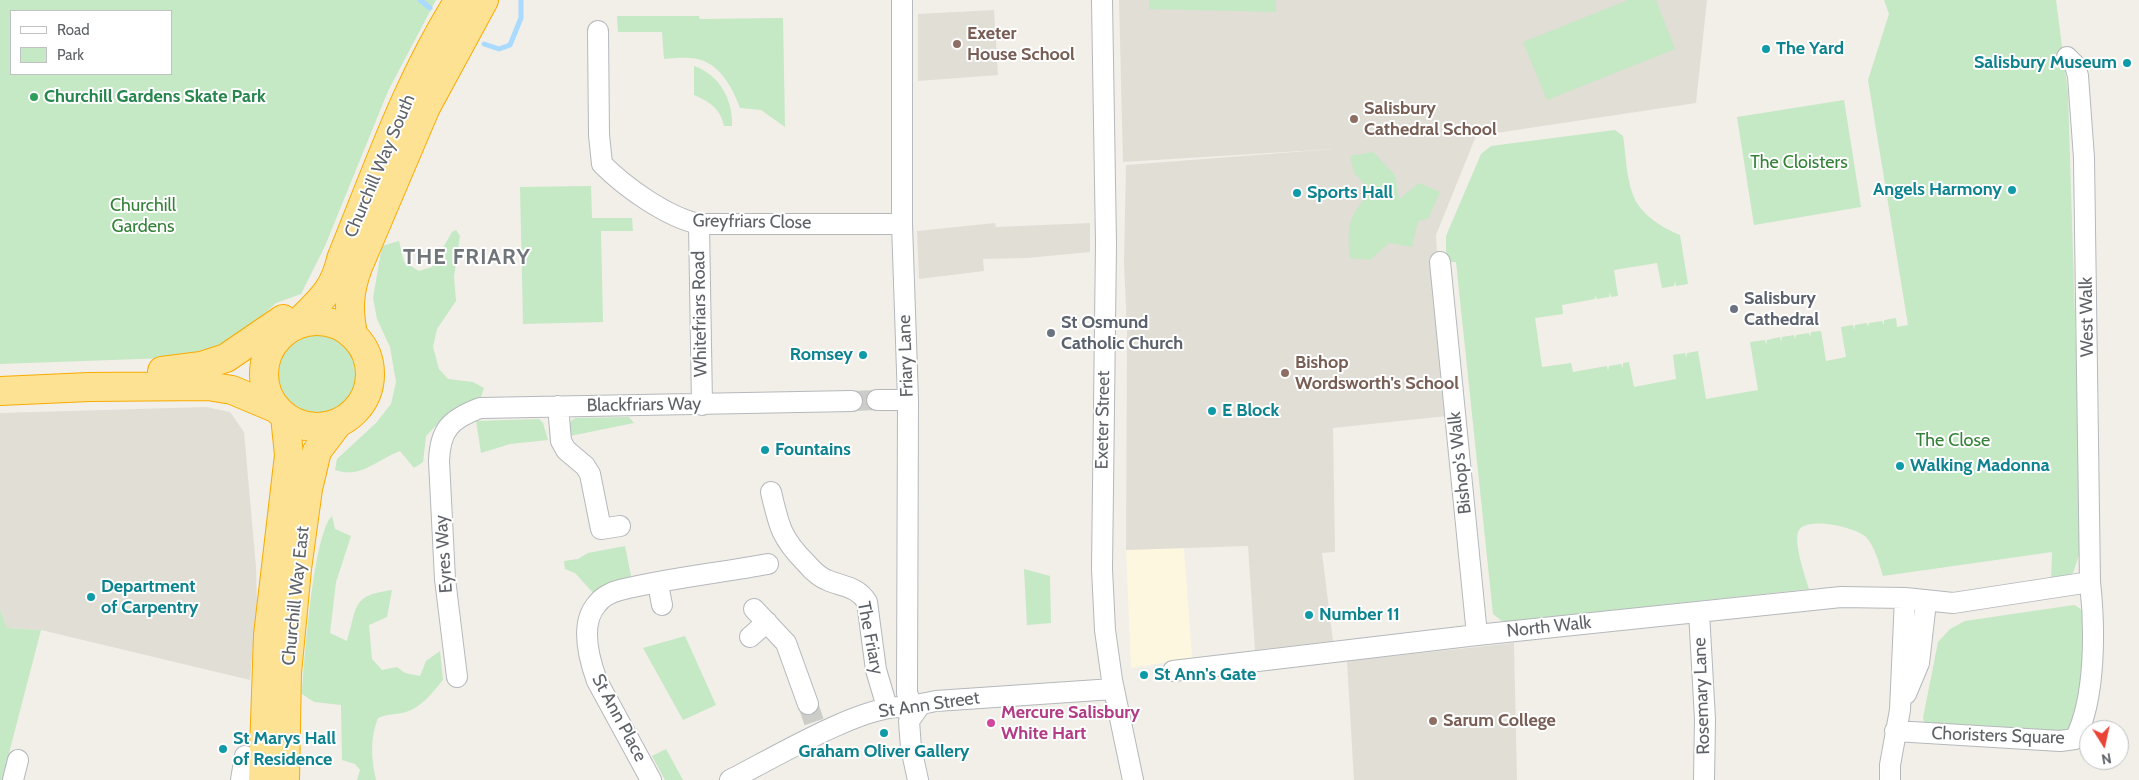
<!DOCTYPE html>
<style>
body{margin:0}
#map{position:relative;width:2139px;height:780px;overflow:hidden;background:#f1efe8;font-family:Cabin,sans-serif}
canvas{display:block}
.legend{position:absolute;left:10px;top:10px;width:162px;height:65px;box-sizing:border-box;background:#fff;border:1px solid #bfc1c3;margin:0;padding:6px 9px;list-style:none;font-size:15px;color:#5f6368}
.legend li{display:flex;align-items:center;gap:10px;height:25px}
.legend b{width:25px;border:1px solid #bfc1c3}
.north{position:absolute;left:2079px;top:720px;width:50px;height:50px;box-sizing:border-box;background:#fff;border:1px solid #bfc1c3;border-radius:50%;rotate:170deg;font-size:14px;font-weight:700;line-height:20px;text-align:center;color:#5f6368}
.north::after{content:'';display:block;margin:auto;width:18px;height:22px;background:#ea4335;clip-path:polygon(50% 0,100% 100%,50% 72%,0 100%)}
</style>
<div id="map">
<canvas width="2139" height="780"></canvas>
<ul class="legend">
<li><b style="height:6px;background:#fff"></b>Road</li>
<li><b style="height:14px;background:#c5e8c5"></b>Park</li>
</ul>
<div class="north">N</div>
</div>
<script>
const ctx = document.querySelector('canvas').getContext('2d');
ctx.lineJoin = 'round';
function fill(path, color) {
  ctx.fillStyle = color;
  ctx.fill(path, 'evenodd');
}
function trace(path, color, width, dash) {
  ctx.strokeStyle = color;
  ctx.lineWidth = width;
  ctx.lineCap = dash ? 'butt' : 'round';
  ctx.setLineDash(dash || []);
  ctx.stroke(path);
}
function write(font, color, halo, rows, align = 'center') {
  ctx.font = font + ' Cabin,sans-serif';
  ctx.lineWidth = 4;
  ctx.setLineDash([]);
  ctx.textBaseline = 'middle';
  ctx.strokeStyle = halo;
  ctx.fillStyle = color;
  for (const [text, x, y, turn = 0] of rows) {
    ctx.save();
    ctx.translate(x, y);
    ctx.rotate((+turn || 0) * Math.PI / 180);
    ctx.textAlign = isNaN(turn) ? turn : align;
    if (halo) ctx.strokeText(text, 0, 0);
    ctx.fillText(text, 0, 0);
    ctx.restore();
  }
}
fill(new Path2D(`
 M 1184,548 L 1192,658 L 1131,668 L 1126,550 Z`), '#fef7e0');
fill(new Path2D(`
 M 1119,0 L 1707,0 L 1696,103 L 1476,136 L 1436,235 L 1447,416 L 1333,428 L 1335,552 L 1322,553 L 1333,641 L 1255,650 L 1248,546 L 1126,550 L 1127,330 L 1124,263 L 1126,165 L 1334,149 L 1123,162 Z
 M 994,10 L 998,75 L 918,81 L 918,14 Z
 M 995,223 L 996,227 L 1090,223 L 1090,252 L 1027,258 L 983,259 L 984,271 L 919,279 L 917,231 Z
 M 206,407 L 230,412 L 244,432 L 256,567 L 257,603 L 250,680 L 41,630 L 7,628 L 0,609 L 0,413 Z
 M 1514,643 L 1517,780 L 1354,780 L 1347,661 Z`), '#e1ded6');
fill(new Path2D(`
 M 0,0 L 436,0 L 388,91 L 325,246 L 301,294 L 276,303 L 247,330 L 220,348 L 194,357 L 0,364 ZM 11,11 L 171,11 L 171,74 L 11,74 Z
 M 1149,0 L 1276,0 L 1276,12 L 1149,9 Z
 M 1628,0 L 1656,0 L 1675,49 L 1547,100 L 1523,42 Z
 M 1884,0 L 2056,0 L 2068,93 L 2078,416 L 2080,552 L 2073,573 L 2051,581 L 2052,552 L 1883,576 C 1879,563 1875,547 1866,537 C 1856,527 1804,515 1798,532 C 1794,545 1805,576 1809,589 L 1503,622 L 1493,614 L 1456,262 L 1446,262 L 1446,236 L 1481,154 L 1491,146 L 1615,130 L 1623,136 C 1626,155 1626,177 1633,195 C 1640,214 1662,228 1680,235 L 1688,284 L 1676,286 L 1675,281 L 1674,286 L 1662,288 L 1657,263 L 1614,270 L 1618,296 L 1611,297 L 1610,292 L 1609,297 L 1597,299 L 1595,295 L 1595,299 L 1562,305 L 1563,314 L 1535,318 L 1542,367 L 1571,363 L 1573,372 L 1607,366 L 1608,371 L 1609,366 L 1621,364 L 1623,368 L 1623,363 L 1629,362 L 1634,387 L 1676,379 L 1673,355 L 1685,353 L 1686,358 L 1687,353 L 1698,351 L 1706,399 L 1758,390 L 1750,342 L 1765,340 L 1766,345 L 1767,340 L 1780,337 L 1781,342 L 1782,337 L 1794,335 L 1795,340 L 1796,335 L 1809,333 L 1810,337 L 1811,332 L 1821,331 L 1826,361 L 1846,357 L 1841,327 L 1853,325 L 1854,330 L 1855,325 L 1867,323 L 1868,327 L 1869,323 L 1882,321 L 1884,325 L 1884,320 L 1896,318 L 1897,327 L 1908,325 L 1868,80 L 1889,14 Z
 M 617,16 L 699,16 L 700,19 L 783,18 L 785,127 L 761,110 L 740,108 C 734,91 723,70 706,62 C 695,56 676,58 664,59 L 662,32 L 618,32 Z
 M 694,66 C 720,75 733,100 732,126 L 724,126 C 720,108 710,102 694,95 Z
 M 1844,100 L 1861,207 L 1754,225 L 1737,117 Z
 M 1373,152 L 1395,175 L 1399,199 L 1419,183 L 1440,192 L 1428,219 L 1418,221 L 1412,247 L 1389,243 L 1370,260 L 1350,258 C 1347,224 1348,217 1371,191 L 1354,173 L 1350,156 Z
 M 591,186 L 592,218 L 632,218 L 633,231 L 601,231 L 603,322 L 523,324 L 520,187 Z
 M 456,230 L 460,236 L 454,277 L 456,301 L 437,329 L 433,347 L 439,369 L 448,379 L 473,382 L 484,388 L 481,397 L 446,415 L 426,436 L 423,462 L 414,468 L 400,451 C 376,460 361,479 335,470 L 337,459 L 376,423 L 391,404 L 396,382 L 390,347 L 377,319 L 373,298 L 382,246 L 399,241 L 404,262 L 419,271 L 432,267 L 452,232 Z
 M273 374a45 45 0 1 1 90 0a45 45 0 1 1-90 0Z
 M 629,417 L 634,423 L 570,436 L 567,424 L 575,418 Z
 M 539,419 L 543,423 L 548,440 L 510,444 L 481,453 L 476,421 Z
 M 332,516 L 335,529 L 351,536 L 336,582 L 330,633 L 347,641 C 358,605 351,596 392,590 L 387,617 L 369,625 L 372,659 L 382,670 L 397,667 L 405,673 L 420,676 L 426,661 L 440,651 L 443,680 C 433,692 422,707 406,712 C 396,715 389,713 378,718 C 370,738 371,758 376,780 L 357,780 L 360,770 L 355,764 L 342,760 L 341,705 L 314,702 L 302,694 C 304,663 313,534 332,516 Z
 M 625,546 L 632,581 L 596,596 L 575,573 L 565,569 L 564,561 L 578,559 L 588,553 Z
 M 1024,569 L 1050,576 L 1051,623 L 1027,625 Z
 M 2074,605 C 2077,606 2081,609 2083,612 C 2096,633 2079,703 2072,728 L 2063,732 L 1925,725 L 1923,718 L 1938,642 L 1950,629 L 1965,621 Z
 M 0,609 L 7,628 L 41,630 L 2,780 L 0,780 Z
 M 685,636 L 716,705 L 683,720 L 643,648 Z
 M 666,749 L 683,780 L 665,780 L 652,756 Z`), '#c5e8c5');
trace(new Path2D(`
 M 420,0 L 430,8
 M 484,44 L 499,49 L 510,45 L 521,18 L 521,0`), '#aadaff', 5);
trace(new Path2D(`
 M 852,401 L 877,400
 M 808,704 L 814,722`), '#ccccc8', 20, [20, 10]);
const minor = new Path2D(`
 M 902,0 L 902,224 L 908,400 L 907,693 L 914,710
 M 1102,0 L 1106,243 L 1102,569 L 1105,630 L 1112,680 L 1133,780
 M 598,31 L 599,135 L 602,164 C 626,188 667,217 699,224 L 902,224
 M 699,224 L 702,405
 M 1440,262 L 1477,635
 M 877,400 L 908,400
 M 558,406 L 561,441 L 566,450 L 585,466 L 590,474 L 601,529 L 620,526
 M 771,492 C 779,526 781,538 806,563 C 812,570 819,577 827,580 C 843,587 857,586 867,602 L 876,670 L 887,707
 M 658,584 L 662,605
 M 754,609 L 786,643 L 808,704
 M 1699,612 L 1705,719 L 1704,780
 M 750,637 L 767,622
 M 1173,671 L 1477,635 L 1841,597 L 1905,598 L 1953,603 L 2090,582
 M 457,677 L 445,579 L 439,461 C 440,429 451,419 480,408 L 852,401
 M 1906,694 L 1919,663 L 1926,602
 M 1895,731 L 2060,741 L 2075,739 C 2096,698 2095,627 2090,582 L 2084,158 L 2078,76 L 2075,65 L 2067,57
 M 13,780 L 18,760
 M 241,780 L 245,756
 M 651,780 L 597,681 C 589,659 579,624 597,604 C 602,597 612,592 620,590 C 668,578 719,573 768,564
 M 730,780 C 770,760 858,707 900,707
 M 918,780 L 911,748 L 909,721 L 921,704 L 936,701 L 1113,689
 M 1890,780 L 1890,765 L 1900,710 L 1905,598`);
const highway = new Path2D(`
 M264 374a53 53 0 1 1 106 0a53 53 0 1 1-106 0Z
 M 295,326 C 317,303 334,292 341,259 C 377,171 408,80 459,0
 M 353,334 C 348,309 349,291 358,267 L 426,107 L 484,0
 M 162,371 L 201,366 L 226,358 L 283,319
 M 0,391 L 89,387 L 208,386 L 232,390 L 275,408
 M 263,780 L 268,635 L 289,455 L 285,416
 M 285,780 L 287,673 L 297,569 L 308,489 L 317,451 L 339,422`);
trace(minor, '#b5b8bc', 22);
trace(highway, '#f9ab00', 30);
trace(minor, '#fff', 20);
trace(highway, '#fde293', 28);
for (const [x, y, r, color] of [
 [957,44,5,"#8d6e63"],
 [1766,49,5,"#0f9aa8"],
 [2127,63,5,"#0f9aa8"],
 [34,97,5,"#2e9e5b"],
 [1354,119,5,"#8d6e63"],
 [2012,190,5,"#0f9aa8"],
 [1297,193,5,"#0f9aa8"],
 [1734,309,5,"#6b7280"],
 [1051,333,5,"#6b7280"],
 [863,355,5,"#0f9aa8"],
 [1285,373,5,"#8d6e63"],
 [1212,411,5,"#0f9aa8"],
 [765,450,5,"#0f9aa8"],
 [1900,466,5,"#0f9aa8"],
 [91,597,5,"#0f9aa8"],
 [1309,615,5,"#0f9aa8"],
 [1144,675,5,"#0f9aa8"],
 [1433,721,5,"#8d6e63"],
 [991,723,5,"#d1479c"],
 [884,733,5,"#0f9aa8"],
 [223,749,5,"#0f9aa8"]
]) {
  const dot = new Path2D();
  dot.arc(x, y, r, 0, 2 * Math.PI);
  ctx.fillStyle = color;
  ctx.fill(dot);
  trace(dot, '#fff', 2);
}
write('bold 18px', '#785e54', '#fff', [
 ["Exeter",967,34],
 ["House School",967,55],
 ["Salisbury",1364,109],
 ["Cathedral School",1364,130],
 ["Bishop",1295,363],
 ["Wordsworth's School",1295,384],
 ["Sarum College",1443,721]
], 'left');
write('bold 18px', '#0d838f', '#fff', [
 ["The Yard",1776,49],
 ["Salisbury Museum",2117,63,"right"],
 ["Angels Harmony",2002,190,"right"],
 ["Sports Hall",1307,193],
 ["Romsey",853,355,"right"],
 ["E Block",1222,411],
 ["Fountains",775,450],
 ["Walking Madonna",1910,466],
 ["Department",101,587],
 ["of Carpentry",101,608],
 ["Number 11",1319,615],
 ["St Ann's Gate",1154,675],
 ["St Marys Hall",233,739],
 ["of Residence",233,760],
 ["Graham Oliver Gallery",884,752,"center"]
], 'left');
write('bold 18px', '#27864d', '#fff', [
 ["Churchill Gardens Skate Park",44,97]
], 'left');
write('18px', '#348238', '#fff', [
 ["The Cloisters",1799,163],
 ["Churchill",143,206],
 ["Gardens",143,227],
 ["The Close",1953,441]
]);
write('18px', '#5f6368', '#fff', [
 ["Churchill Way South",380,166,-67],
 ["Greyfriars Close",752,222,1],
 ["Whitefriars Road",700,314,-91],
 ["West Walk",2087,317,-91],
 ["Friary Lane",906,356,-92],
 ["Blackfriars Way",644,405,-1],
 ["Exeter Street",1103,420,-89],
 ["Bishop's Walk",1460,463,-96],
 ["Eyres Way",444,554,-94],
 ["Churchill Way East",296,596,-84],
 ["North Walk",1549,627,-6],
 ["The Friary",870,638,79],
 ["Rosemary Lane",1702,696,-92],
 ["St Ann Street",929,705,-8],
 ["St Ann Place",619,718,62],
 ["Choristers Square",1998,736,2]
]);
write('bold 18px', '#5b616d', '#fff', [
 ["Salisbury",1744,299],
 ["Cathedral",1744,320],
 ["St Osmund",1061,323],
 ["Catholic Church",1061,344]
], 'left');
write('bold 18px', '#b23c85', '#fff', [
 ["Mercure Salisbury",1001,713],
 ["White Hart",1001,734]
], 'left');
ctx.letterSpacing = '1px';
write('bold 22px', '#70757a', '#fff', [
 ["THE FRIARY",467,258]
]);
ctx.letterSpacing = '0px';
</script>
